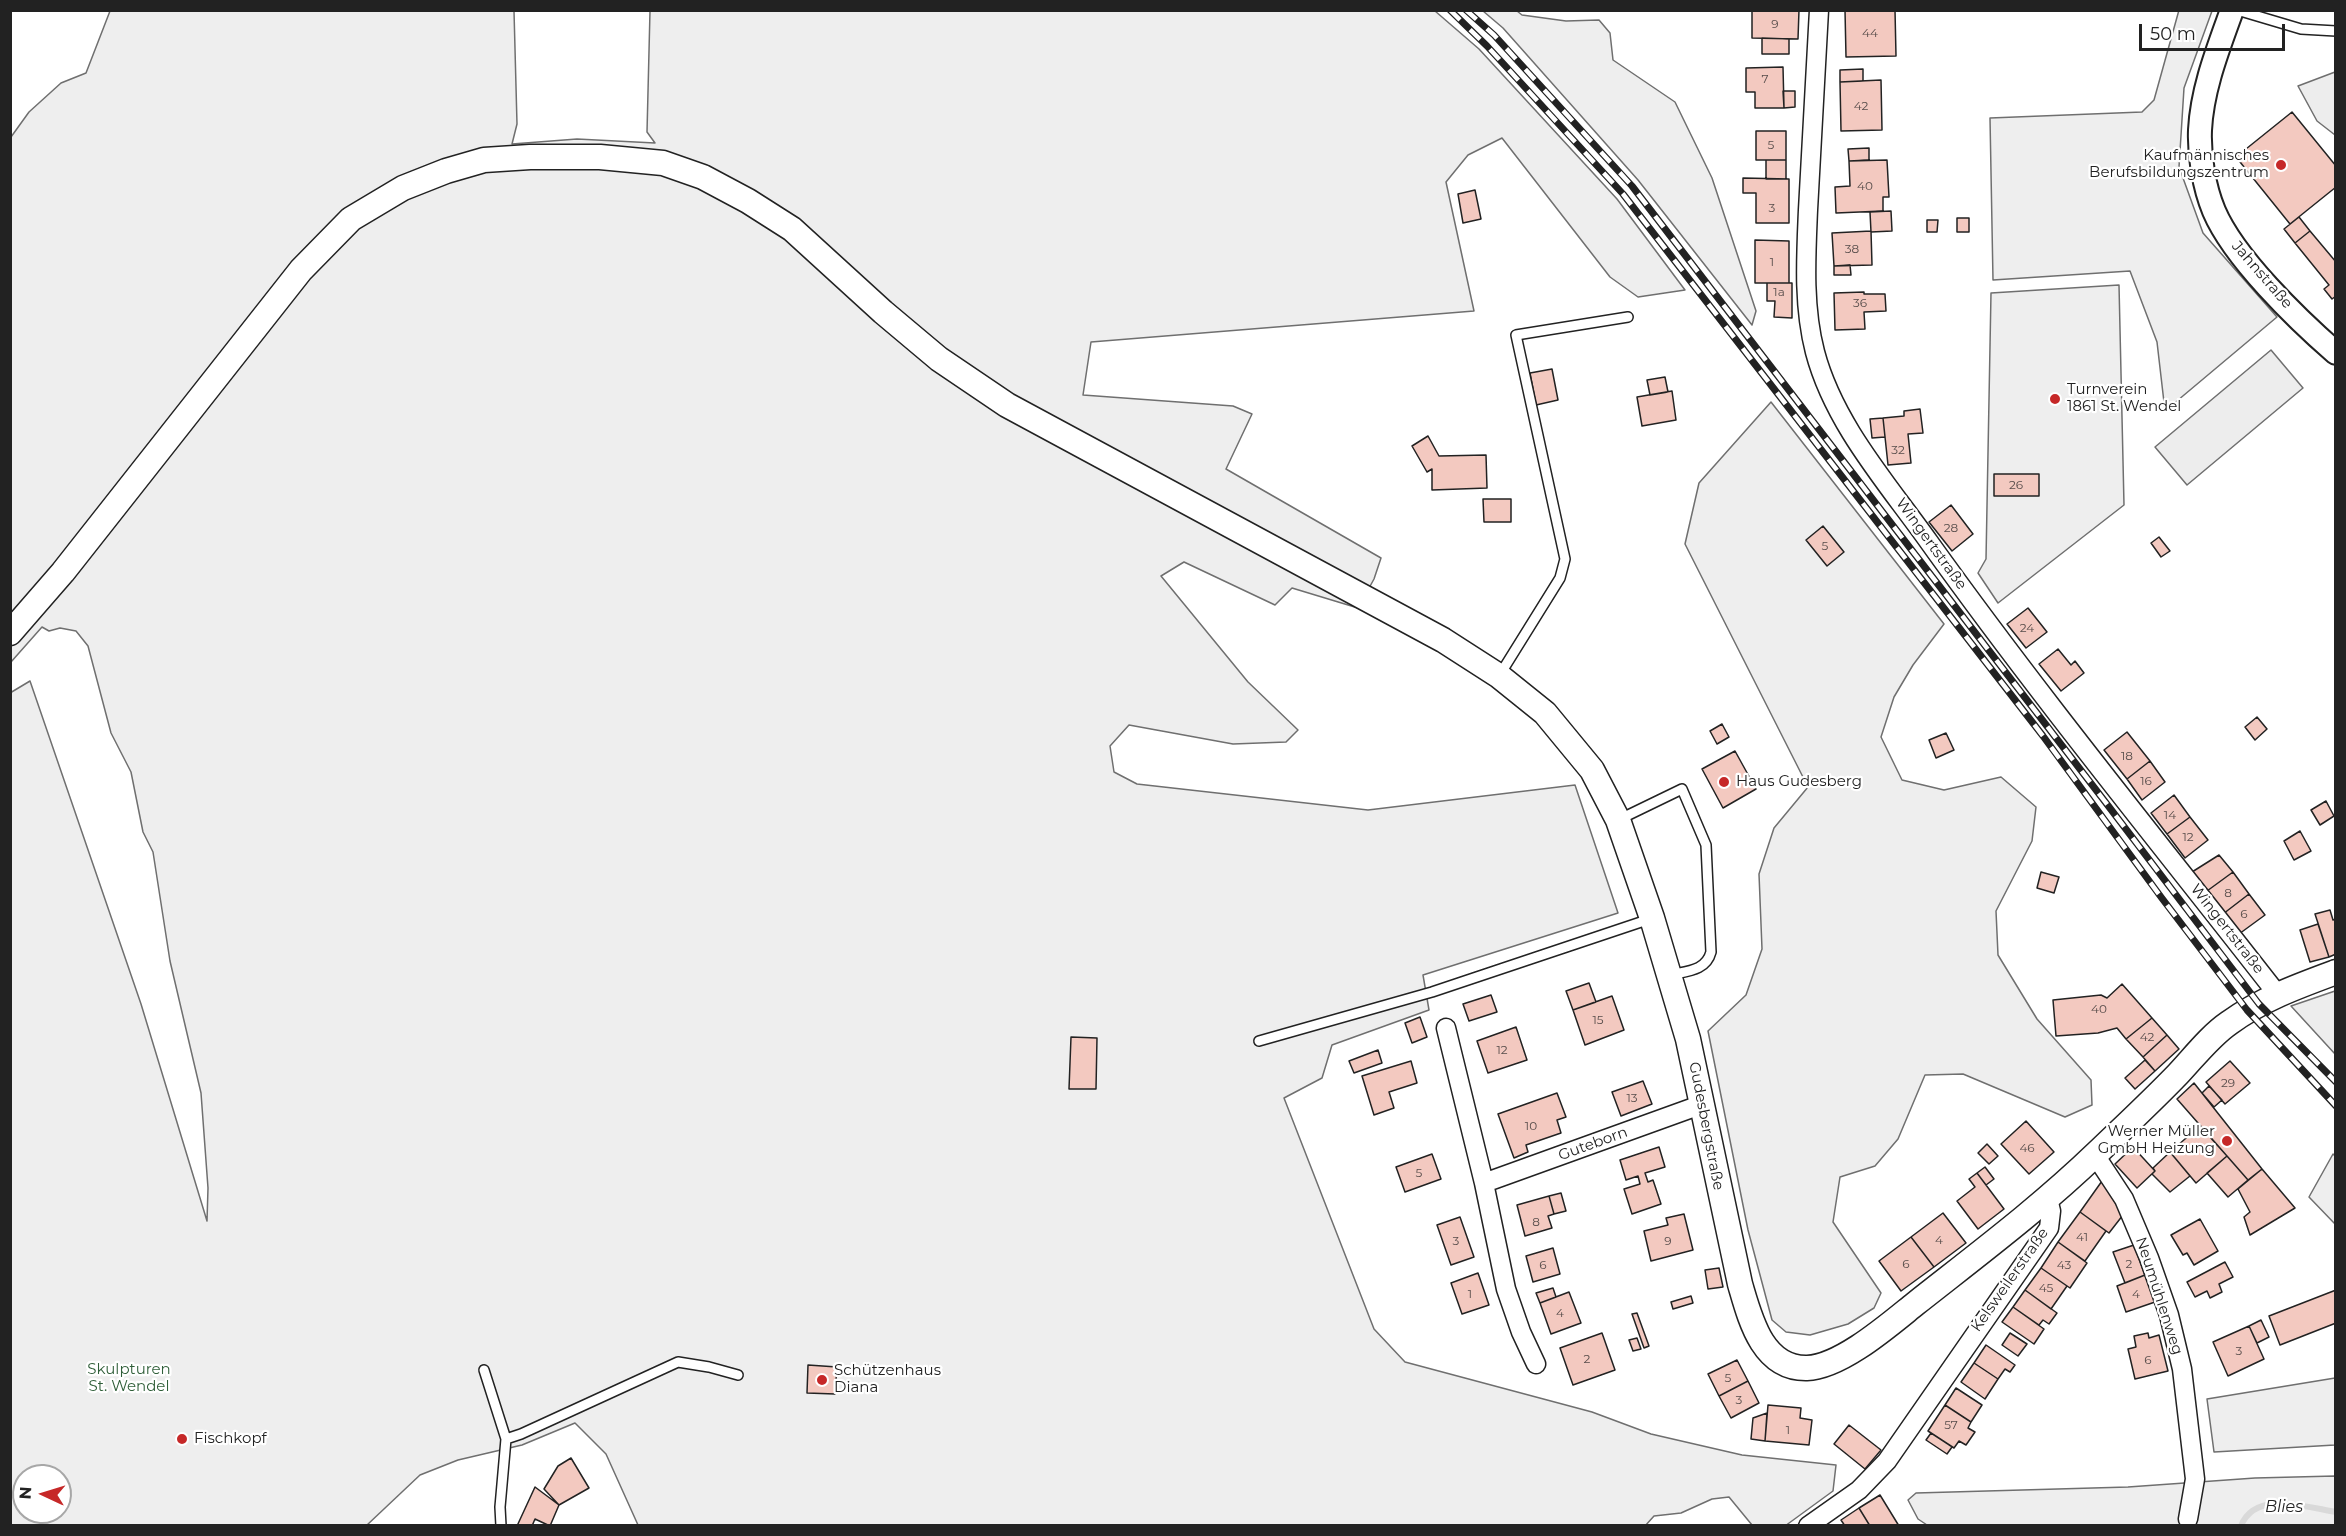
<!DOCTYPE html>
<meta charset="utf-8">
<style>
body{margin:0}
#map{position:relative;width:2346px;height:1536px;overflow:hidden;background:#fff;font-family:Montserrat,sans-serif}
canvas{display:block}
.frame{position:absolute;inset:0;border:12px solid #222;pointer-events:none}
.north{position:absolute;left:12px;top:1464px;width:60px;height:60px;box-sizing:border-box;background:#fff;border:2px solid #a7a7a7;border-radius:50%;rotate:274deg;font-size:16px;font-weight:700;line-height:24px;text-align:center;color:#222}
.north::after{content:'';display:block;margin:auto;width:21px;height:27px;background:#c62828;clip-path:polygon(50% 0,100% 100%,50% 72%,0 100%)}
.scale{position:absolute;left:2139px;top:24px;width:146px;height:27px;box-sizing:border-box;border:3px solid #222;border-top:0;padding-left:8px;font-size:18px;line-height:21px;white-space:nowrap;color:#222;-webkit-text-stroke:4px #fff;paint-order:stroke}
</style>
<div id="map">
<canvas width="2346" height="1536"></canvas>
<div class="frame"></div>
<div class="north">N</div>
<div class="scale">50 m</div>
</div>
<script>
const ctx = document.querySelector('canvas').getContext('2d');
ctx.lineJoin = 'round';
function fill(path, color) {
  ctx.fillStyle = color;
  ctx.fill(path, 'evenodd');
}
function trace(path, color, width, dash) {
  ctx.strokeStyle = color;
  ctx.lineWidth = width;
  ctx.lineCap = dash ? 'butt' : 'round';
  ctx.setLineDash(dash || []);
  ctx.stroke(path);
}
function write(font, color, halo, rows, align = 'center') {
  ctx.font = font + ' Montserrat,sans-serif';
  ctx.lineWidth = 4.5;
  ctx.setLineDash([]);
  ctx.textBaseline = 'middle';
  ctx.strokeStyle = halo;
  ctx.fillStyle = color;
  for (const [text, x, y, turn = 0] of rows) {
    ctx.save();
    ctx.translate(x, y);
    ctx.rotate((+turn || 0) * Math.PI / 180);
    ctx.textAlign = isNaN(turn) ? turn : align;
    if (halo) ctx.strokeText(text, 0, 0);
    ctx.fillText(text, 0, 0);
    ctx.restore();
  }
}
const green = new Path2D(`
 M 2179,10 L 2212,11 L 2184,88 L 2179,167 L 2203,233 L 2277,317 L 2165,411 L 2157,342 L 2130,271 L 1993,280 L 1990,118 L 2142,112 L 2154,100 Z
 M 110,11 L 514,11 L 517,124 L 512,144 L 577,139 L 655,143 L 647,132 L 650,11 L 1435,11 L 1479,49 L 1617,199 L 1685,290 L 1638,297 L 1610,277 L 1502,138 L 1468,155 L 1446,182 L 1474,311 L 1091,342 L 1083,395 L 1233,406 L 1252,414 L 1226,469 L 1381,558 L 1374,579 L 1358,608 L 1292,588 L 1275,605 L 1184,562 L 1161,576 L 1248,682 L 1298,730 L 1286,742 L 1233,744 L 1129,725 L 1110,746 L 1114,772 L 1137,784 L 1368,810 L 1575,785 L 1618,913 L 1423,975 L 1429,1010 L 1332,1045 L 1322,1078 L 1284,1098 L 1374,1329 L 1405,1362 L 1592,1412 L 1651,1434 L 1742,1455 L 1836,1465 L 1833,1491 L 1785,1526 L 1752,1525 L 1729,1497 L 1712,1499 L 1681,1513 L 1654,1516 L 1645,1526 L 638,1525 L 606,1454 L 575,1423 L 522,1445 L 458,1460 L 420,1475 L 367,1525 L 11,1525 L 10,693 L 30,681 L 141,1004 L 207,1221 L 208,1188 L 201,1093 L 170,961 L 153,852 L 143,832 L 131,772 L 111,733 L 88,646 L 76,631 L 60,628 L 49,631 L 42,627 L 11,662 L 11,137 L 29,112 L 61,83 L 86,73 ZM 24,1476 L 60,1476 L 60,1512 L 24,1512 Z
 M 1483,11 L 1517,11 L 1522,15 L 1566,21 L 1599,20 L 1610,33 L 1613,60 L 1675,102 L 1712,178 L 1756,311 L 1752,325 L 1638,180 L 1503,28 Z
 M 2119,285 L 2124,505 L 1998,603 L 1978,573 L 1986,559 L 1991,293 Z
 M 1771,402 L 1944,624 L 1913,665 L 1894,697 L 1881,737 L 1902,780 L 1944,790 L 2001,777 L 2036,807 L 2032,841 L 1996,911 L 1998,955 L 2037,1019 L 2091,1080 L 2092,1105 L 2065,1117 L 1963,1074 L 1925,1075 L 1898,1139 L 1875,1166 L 1840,1177 L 1833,1222 L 1881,1293 L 1874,1308 L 1848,1324 L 1810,1335 L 1786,1332 L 1772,1320 L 1748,1230 L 1708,1031 L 1746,995 L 1762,949 L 1759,874 L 1774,828 L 1808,787 L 1685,544 L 1699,483 Z
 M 2333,1154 L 2336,1157 L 2335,1224 L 2309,1197 Z
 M 2335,1378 L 2335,1445 L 2214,1452 L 2207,1399 Z
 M 2335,1476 L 2335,1525 L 1927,1525 L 1918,1519 L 1908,1500 L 1916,1493 L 2128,1487 L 2255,1478 Z`);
fill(green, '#eee');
trace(green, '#6f6f6f', 1.5);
const parking = new Path2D(`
 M 2335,72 L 2336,72 L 2335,135 L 2317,121 L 2298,86 Z
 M 2271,350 L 2303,388 L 2187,485 L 2155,447 Z
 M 2335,991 L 2336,991 L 2335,1054 L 2291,1006 Z`);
fill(parking, '#ededed');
trace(parking, '#6f6f6f', 1.5);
trace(new Path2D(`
 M 2241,1526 C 2255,1490 2306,1507 2336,1512`), '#d9d9d9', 6);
const building = new Path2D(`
 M 1752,10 L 1799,10 L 1798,39 L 1752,38 Z
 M 1845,10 L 1895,10 L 1896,56 L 1846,57 Z
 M 1762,38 L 1789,39 L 1789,54 L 1762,54 Z
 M 1783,67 L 1784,108 L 1755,108 L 1755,92 L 1746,92 L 1746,68 Z
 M 1863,69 L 1863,81 L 1840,82 L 1840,70 Z
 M 1881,80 L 1882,130 L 1841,131 L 1840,82 Z
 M 1783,91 L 1795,91 L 1795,107 L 1784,108 Z
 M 2292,112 L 2336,166 L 2336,187 L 2290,224 L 2236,157 Z
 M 1756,131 L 1786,131 L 1786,160 L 1756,160 Z
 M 1869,148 L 1869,160 L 1849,161 L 1848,149 Z
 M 1766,160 L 1786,160 L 1786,179 L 1766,179 Z
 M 1887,160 L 1889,197 L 1883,197 L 1883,211 L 1836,213 L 1835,187 L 1850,186 L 1849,161 Z
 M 1743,178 L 1789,179 L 1789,223 L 1756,223 L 1756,193 L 1743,193 Z
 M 1475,190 L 1481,219 L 1463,223 L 1458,194 Z
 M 1891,211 L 1892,231 L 1871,232 L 1870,212 Z
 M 2299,217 L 2310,231 L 2295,243 L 2284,229 Z
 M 1957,218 L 1969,218 L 1969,232 L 1957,232 Z
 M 1927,220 L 1938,220 L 1937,232 L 1927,232 Z
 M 1871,231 L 1872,265 L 1834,266 L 1832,233 Z
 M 2310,231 L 2336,262 L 2336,296 L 2332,299 L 2324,289 L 2329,285 L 2295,243 Z
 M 1755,240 L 1789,241 L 1789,283 L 1755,283 Z
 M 1850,265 L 1851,275 L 1834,275 L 1834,266 Z
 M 1767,283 L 1792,283 L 1792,318 L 1774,317 L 1775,301 L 1767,301 Z
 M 1864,292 L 1864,294 L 1885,294 L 1886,311 L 1864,312 L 1865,329 L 1835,330 L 1834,293 Z
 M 1552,369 L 1558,400 L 1536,405 L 1530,373 Z
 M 1665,377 L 1668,392 L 1650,395 L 1647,380 Z
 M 1672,391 L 1676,420 L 1642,426 L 1637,397 Z
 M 1920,409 L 1923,433 L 1908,434 L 1911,463 L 1888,465 L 1883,418 L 1904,416 L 1904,411 Z
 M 1883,418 L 1885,437 L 1872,438 L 1870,419 Z
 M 1428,436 L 1439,456 L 1486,455 L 1487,488 L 1432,490 L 1432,469 L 1427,472 L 1412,446 Z
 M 1994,474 L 2039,474 L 2039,496 L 1994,496 Z
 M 1483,499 L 1511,499 L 1511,522 L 1484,522 Z
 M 1951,505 L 1973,534 L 1952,551 L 1929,522 Z
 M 1823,526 L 1844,552 L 1827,566 L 1806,540 Z
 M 2159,537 L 2170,551 L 2161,557 L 2151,543 Z
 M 2028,608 L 2047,632 L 2026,648 L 2007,624 Z
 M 2058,649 L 2071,665 L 2075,661 L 2084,673 L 2061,691 L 2039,664 Z
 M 2257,717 L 2267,729 L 2255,740 L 2245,727 Z
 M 1722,724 L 1729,737 L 1717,744 L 1710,731 Z
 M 2127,732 L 2150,761 L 2127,779 L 2104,750 Z
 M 1946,733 L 1954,750 L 1936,758 L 1929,740 Z
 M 1735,751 L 1756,789 L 1723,808 L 1702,769 Z
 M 2150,761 L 2165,782 L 2142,800 L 2127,779 Z
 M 2174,795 L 2190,817 L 2167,834 L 2151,813 Z
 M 2326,801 L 2334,816 L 2320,825 L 2311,810 Z
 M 2190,817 L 2208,840 L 2185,858 L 2167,834 Z
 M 2300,831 L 2311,851 L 2294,860 L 2284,841 Z
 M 2219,855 L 2233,872 L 2207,891 L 2192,872 Z
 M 2041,872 L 2059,877 L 2054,893 L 2037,888 Z
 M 2233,872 L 2249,894 L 2223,914 L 2207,891 Z
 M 2249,894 L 2265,915 L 2239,934 L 2223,914 Z
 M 2330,910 L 2333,920 L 2336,919 L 2336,954 L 2329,957 L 2315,914 Z
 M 2318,924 L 2329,957 L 2310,962 L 2300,930 Z
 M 1589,983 L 1596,1002 L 1573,1010 L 1566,991 Z
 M 2122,984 L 2152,1018 L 2126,1039 L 2117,1028 L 2098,1033 L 2056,1036 L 2053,1000 L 2101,995 L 2107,998 Z
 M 1491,995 L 1497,1012 L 1469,1021 L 1463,1004 Z
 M 1612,996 L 1624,1030 L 1585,1045 L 1573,1010 Z
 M 1420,1017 L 1427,1037 L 1412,1043 L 1405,1023 Z
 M 2152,1018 L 2167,1035 L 2143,1057 L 2126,1039 Z
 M 1516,1027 L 1527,1060 L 1488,1073 L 1477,1041 Z
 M 2167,1035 L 2179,1049 L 2155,1071 L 2143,1057 Z
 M 1071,1037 L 1097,1038 L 1096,1089 L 1069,1089 Z
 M 1378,1050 L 1382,1063 L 1354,1073 L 1349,1061 Z
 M 2145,1060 L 2155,1071 L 2135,1089 L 2125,1078 Z
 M 1411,1061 L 1417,1083 L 1389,1092 L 1394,1108 L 1374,1115 L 1362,1076 Z
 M 2230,1061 L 2250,1083 L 2225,1104 L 2206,1082 Z
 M 1643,1081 L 1652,1104 L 1621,1116 L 1612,1092 Z
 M 2194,1083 L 2262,1169 L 2248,1180 L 2177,1099 Z
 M 2209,1086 L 2222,1100 L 2214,1107 L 2202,1093 Z
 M 1557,1093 L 1566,1117 L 1557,1120 L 1561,1133 L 1526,1145 L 1528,1152 L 1514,1158 L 1498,1114 Z
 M 2026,1121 L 2054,1152 L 2029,1174 L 2001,1144 Z
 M 2200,1126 L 2227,1156 L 2196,1183 L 2170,1152 Z
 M 1987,1144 L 1998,1156 L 1989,1164 L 1978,1153 Z
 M 1659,1147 L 1665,1167 L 1645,1173 L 1648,1182 L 1653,1180 L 1661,1204 L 1632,1214 L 1624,1189 L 1640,1184 L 1638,1176 L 1626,1180 L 1620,1160 Z
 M 2133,1147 L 2155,1171 L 2137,1188 L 2115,1164 Z
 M 2170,1152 L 2190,1176 L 2170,1192 L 2152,1174 L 2155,1171 L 2153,1168 Z
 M 1432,1154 L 1441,1179 L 1405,1192 L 1396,1167 Z
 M 2227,1156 L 2248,1180 L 2228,1197 L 2207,1173 Z
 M 1985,1167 L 1994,1179 L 1986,1185 L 1977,1173 Z
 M 2262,1169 L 2295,1208 L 2250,1235 L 2244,1217 L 2250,1212 L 2238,1189 Z
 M 1977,1173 L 2004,1209 L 1978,1229 L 1957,1201 L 1975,1187 L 1969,1179 Z
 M 2102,1181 L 2123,1215 L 2109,1233 L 2080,1212 Z
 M 1561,1193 L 1566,1211 L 1554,1214 L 1549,1196 Z
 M 1549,1196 L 1554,1214 L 1548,1216 L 1552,1228 L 1525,1236 L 1517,1205 Z
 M 2080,1212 L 2106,1231 L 2085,1261 L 2058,1242 Z
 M 1943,1213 L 1966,1243 L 1934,1267 L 1911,1237 Z
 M 1684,1214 L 1693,1250 L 1651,1261 L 1644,1231 L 1668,1225 L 1666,1218 Z
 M 1460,1217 L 1474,1257 L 1451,1265 L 1437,1225 Z
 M 2200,1219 L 2218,1251 L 2194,1265 L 2187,1253 L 2183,1255 L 2171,1235 Z
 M 1911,1237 L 1934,1267 L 1901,1291 L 1879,1261 Z
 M 2058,1242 L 2087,1263 L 2070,1288 L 2041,1268 Z
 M 2134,1245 L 2145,1275 L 2125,1283 L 2113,1252 Z
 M 1553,1248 L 1560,1274 L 1533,1282 L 1526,1256 Z
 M 2225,1262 L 2233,1277 L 2219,1284 L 2222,1292 L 2210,1298 L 2207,1291 L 2195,1297 L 2187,1282 Z
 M 1719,1268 L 1723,1287 L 1708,1289 L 1705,1270 Z
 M 2041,1268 L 2067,1286 L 2051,1309 L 2025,1290 Z
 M 1478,1273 L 1489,1305 L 1462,1314 L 1451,1283 Z
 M 2145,1275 L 2155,1302 L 2126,1312 L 2117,1286 Z
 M 1553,1288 L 1556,1297 L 1540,1303 L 1536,1293 Z
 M 2025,1290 L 2057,1313 L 2049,1324 L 2043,1320 L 2039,1325 L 2013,1307 Z
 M 2336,1290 L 2336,1323 L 2280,1345 L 2269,1316 Z
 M 1569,1292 L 1581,1323 L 1551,1334 L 1540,1303 Z
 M 1691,1296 L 1693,1303 L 1673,1309 L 1671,1302 Z
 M 2013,1307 L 2044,1329 L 2034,1344 L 2002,1322 Z
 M 1637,1313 L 1649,1346 L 1644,1348 L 1632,1314 Z
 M 2261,1320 L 2269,1337 L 2257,1343 L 2249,1326 Z
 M 2249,1326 L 2264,1359 L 2228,1376 L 2213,1342 Z
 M 1602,1333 L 1615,1370 L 1573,1385 L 1560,1348 Z
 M 2010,1333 L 2027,1344 L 2018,1356 L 2002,1345 Z
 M 2148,1333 L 2149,1338 L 2159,1335 L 2168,1371 L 2135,1379 L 2128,1349 L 2136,1347 L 2134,1336 Z
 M 1637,1338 L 1641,1349 L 1633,1351 L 1629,1340 Z
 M 1986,1345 L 2015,1365 L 2010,1372 L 2005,1369 L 1998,1379 L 1974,1363 Z
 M 1737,1360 L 1748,1381 L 1719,1396 L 1708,1374 Z
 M 1974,1363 L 1998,1379 L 1985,1399 L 1961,1382 Z
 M 808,1365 L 837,1367 L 835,1394 L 807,1393 Z
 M 1748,1381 L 1759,1403 L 1731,1418 L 1719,1396 Z
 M 1956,1388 L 1982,1405 L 1971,1422 L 1945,1405 Z
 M 1768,1405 L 1801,1408 L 1800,1418 L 1812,1420 L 1809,1445 L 1765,1441 Z
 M 1945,1405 L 1971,1422 L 1968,1428 L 1975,1432 L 1966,1445 L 1959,1441 L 1954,1448 L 1928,1431 Z
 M 1767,1413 L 1765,1441 L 1751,1439 L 1753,1418 Z
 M 1849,1425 L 1881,1450 L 1865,1469 L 1834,1444 Z
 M 1931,1433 L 1952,1447 L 1947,1454 L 1926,1440 Z
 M 571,1458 L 589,1488 L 559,1505 L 544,1489 L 558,1466 Z
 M 535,1487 L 559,1505 L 550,1526 L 535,1519 L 532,1526 L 517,1526 Z
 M 1880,1495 L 1899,1526 L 1870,1526 L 1859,1508 Z
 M 1859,1508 L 1870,1526 L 1845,1526 L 1841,1520 Z`);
fill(building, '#f3c9c0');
trace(building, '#222', 1.5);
const service = new Path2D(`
 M 2237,10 L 2301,29 L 2336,31
 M 1499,676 L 1560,578 L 1565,559 L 1516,335 L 1628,317
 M 1618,820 L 1682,789 L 1706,845 L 1711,952 C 1706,971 1687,971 1670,975
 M 1259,1041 L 1432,992 L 1650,919
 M 484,1370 L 506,1439 L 500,1507 L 501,1526
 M 506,1439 L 521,1434 L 678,1362 L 709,1367 L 738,1375`);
const minor = new Path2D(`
 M 1819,10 C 1815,77 1811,144 1808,210 C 1806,257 1803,306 1815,352 C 1834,424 1887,483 1929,542 C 2040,697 2161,845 2278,995
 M 1446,1028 L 1484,1183 L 1506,1289 L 1521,1332 L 1536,1364
 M 2095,1155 L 2124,1199 L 2149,1258 L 2169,1315 L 2182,1369 L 2195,1479 L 2188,1519
 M 1484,1183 L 1703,1104
 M 1808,1526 L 1859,1490 L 1887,1461 L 2049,1228 L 2051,1211 L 2048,1199`);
const tertiary = new Path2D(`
 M 2232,10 C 2218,49 2202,89 2200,130 C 2199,156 2204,187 2214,211 C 2234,258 2297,319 2336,353`);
const secondary = new Path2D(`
 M 10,633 L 63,572 L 301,270 L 351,219 L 403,188 L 446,171 L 484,160 L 530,157 L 600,157 L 663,163 L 703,177 L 748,201 L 792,229 L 883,312 L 939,359 L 1007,405 L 1443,640 L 1499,676 L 1545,713 L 1592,770 L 1618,820 L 1652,918 L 1688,1039 L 1740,1284 C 1750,1318 1762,1369 1807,1368 C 1841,1367 1890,1324 1915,1304 C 1977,1255 2040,1208 2097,1153 C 2124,1127 2152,1101 2178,1074 C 2194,1057 2210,1036 2229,1023 C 2262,999 2298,986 2336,972`);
trace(service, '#222', 12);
trace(minor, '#222', 21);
trace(tertiary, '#222', 26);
trace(secondary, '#222', 27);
trace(service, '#fff', 9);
trace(minor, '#fff', 18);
trace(tertiary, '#fff', 22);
trace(secondary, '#fff', 24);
const rail = new Path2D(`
 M 1450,10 L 1487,46 L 1623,194 L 2043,736 L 2161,897 L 2247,1010 L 2336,1106
 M 1466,10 L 1494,35 L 1632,186 L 2103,799 L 2259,1004 L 2336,1082`);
trace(rail, '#222', 7);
trace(rail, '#fff', 4.5, [14]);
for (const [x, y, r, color] of [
 [2281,165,6,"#c62828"],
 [2055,399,6,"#c62828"],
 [1724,782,6,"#c62828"],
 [2227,1141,6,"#c62828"],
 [822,1380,6,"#c62828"],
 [182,1439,6,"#c62828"]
]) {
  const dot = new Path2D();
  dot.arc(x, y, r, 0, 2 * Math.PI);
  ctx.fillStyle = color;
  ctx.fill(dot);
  trace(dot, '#fff', 2);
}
write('12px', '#564c4a', null, [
 ["9",1775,24],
 ["44",1870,33],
 ["7",1765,79],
 ["42",1861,106],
 ["5",1771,145],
 ["40",1865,186],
 ["3",1772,208],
 ["38",1852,249],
 ["1",1772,262],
 ["1a",1779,292],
 ["36",1860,303],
 ["32",1898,450],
 ["26",2016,485],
 ["28",1951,528],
 ["5",1825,546],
 ["24",2027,628],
 ["18",2127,756],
 ["16",2146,781],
 ["14",2170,815],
 ["12",2188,837],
 ["8",2228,893],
 ["6",2244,914],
 ["40",2099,1009],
 ["15",1598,1020],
 ["42",2147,1037],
 ["12",1502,1050],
 ["29",2228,1083],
 ["13",1632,1098],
 ["10",1531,1126],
 ["46",2027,1148],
 ["5",1419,1173],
 ["8",1536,1222],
 ["41",2082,1237],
 ["4",1939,1240],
 ["3",1456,1241],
 ["9",1668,1241],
 ["6",1906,1264],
 ["2",2129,1264],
 ["6",1543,1265],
 ["43",2064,1265],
 ["45",2046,1288],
 ["1",1470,1294],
 ["4",2136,1294],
 ["4",1560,1313],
 ["3",2239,1351],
 ["2",1587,1359],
 ["6",2148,1360],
 ["5",1728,1378],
 ["3",1739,1400],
 ["57",1951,1425],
 ["1",1788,1430]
]);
write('15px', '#222', '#fff', [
 ["Kaufmännisches",2269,156,"right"],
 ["Berufsbildungszentrum",2269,173,"right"],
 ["Turnverein",2067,390],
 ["1861 St. Wendel",2067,407],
 ["Haus Gudesberg",1736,782],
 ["Werner Müller",2215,1132,"right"],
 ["GmbH Heizung",2215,1149,"right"],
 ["Schützenhaus",834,1371],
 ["Diana",834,1388],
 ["Fischkopf",194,1439]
], 'left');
write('15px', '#222', '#fff', [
 ["Jahnstraße",2262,275,49],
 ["Wingertstraße",1931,544,54],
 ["Wingertstraße",2227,929,52],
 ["Gudesbergstraße",1706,1126,79],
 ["Guteborn",1593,1144,-20],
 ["Kelsweilerstraße",2010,1280,-55],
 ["Neumühlenweg",2159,1296,72]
]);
write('15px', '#2f5e38', '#fff', [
 ["Skulpturen",129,1370],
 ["St. Wendel",129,1387]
]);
write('italic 16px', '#222', '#fff', [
 ["Blies",2284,1507]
]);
</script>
